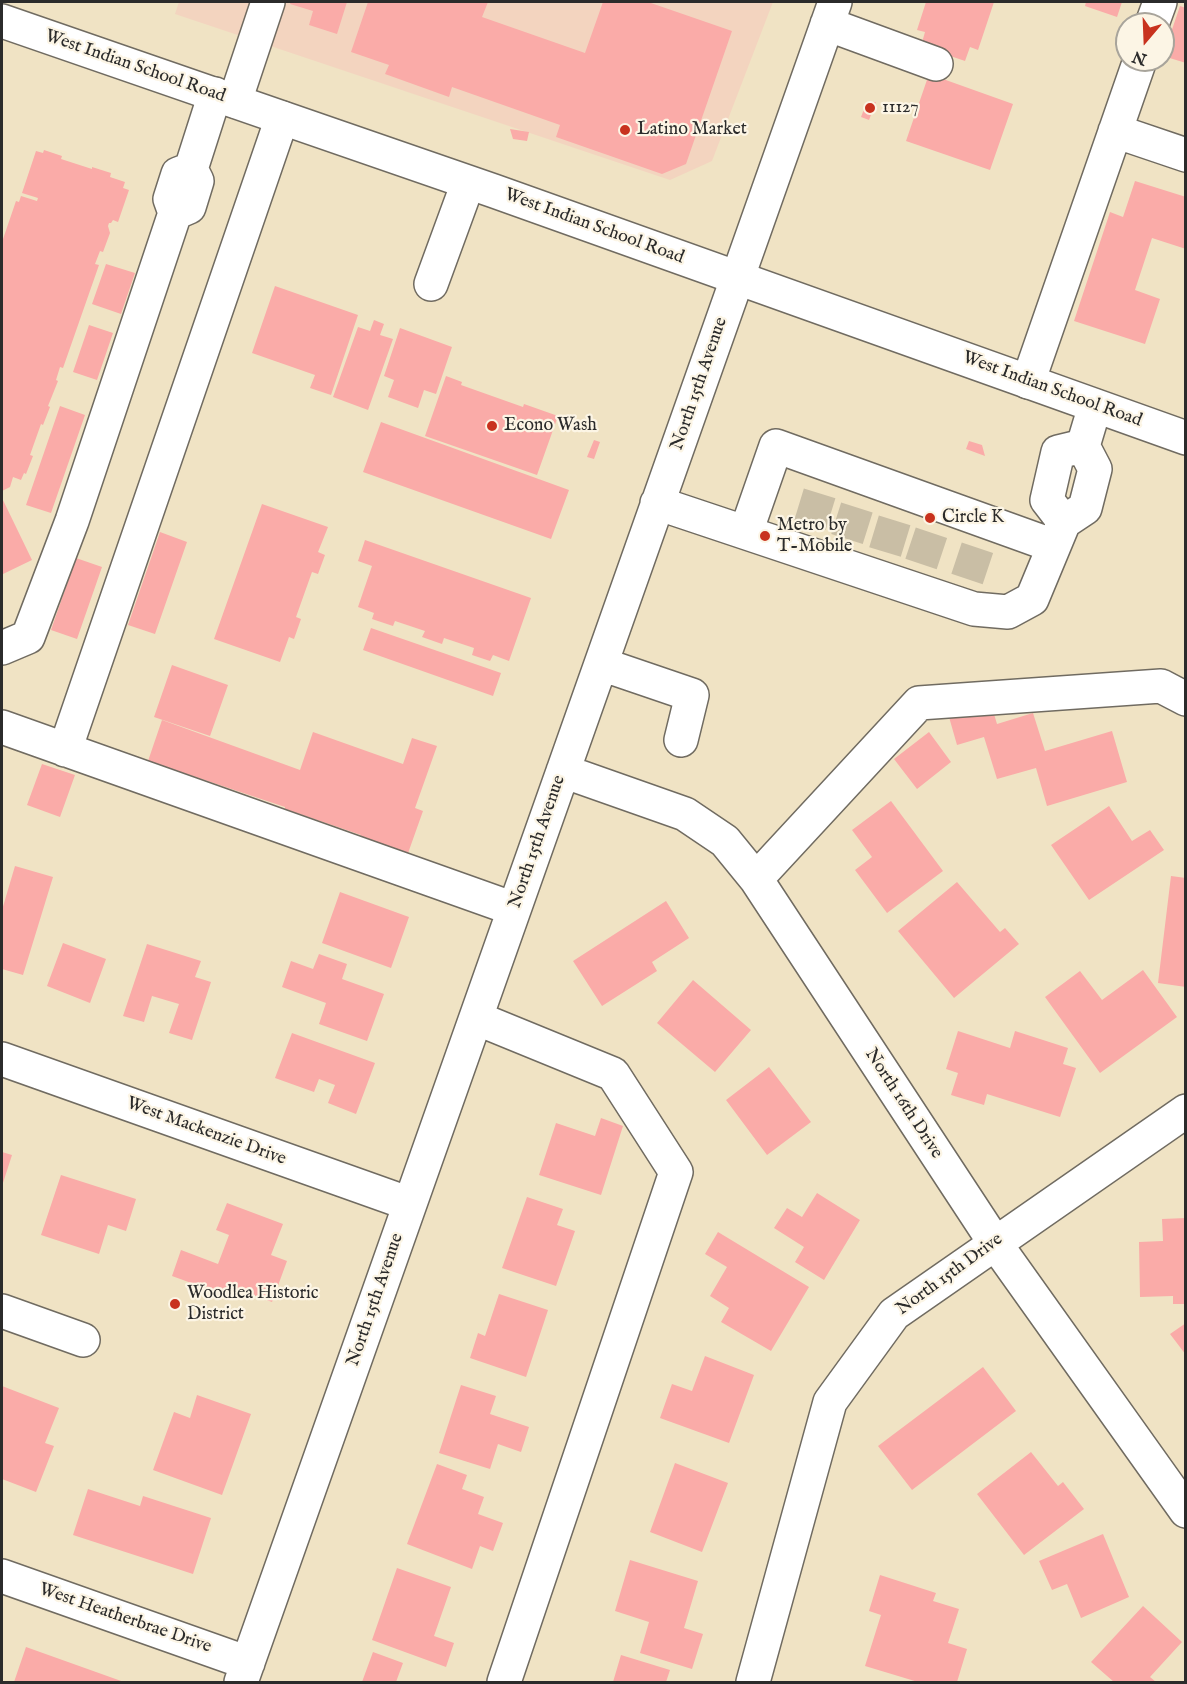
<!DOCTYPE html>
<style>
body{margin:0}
#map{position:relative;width:1187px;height:1684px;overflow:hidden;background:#f0e3c4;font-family:"IM FELL English",serif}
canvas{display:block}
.frame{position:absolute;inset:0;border:3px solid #2b2b2b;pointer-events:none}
.north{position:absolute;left:1115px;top:12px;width:60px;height:60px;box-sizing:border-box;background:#fcf5e5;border:2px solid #a8a49b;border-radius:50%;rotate:199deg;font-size:16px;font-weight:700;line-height:24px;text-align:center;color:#2b2b2b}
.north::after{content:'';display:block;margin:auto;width:21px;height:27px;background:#c8321e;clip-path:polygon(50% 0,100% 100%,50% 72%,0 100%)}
</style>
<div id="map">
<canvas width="1187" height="1684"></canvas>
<div class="frame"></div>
<div class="north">N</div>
</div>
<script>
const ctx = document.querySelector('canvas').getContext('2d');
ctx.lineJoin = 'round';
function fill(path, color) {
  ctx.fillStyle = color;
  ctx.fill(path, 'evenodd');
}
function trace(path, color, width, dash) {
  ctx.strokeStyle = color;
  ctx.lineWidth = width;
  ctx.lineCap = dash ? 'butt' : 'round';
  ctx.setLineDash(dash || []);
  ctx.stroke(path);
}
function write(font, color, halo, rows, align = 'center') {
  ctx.font = font + ' "IM FELL English",serif';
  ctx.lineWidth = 4.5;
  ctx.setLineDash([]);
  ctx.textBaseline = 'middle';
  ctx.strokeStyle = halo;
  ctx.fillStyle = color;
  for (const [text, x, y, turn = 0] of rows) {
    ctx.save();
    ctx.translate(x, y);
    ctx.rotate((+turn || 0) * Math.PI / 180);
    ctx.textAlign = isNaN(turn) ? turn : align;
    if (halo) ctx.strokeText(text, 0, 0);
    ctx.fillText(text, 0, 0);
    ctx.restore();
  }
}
fill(new Path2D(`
 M 179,2 L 773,2 L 712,161 L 670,180 L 175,14 Z`), '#f3d4bf');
fill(new Path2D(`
 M 291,2 L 347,2 L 337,34 L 309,25 L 313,11 L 290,4 Z
 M 368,2 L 488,2 L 482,17 L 585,53 L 603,2 L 648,2 L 732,31 L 686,164 L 662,174 L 556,137 L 560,125 L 452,87 L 449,97 L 385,74 L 389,65 L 351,52 Z
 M 926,2 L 994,2 L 978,50 L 970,47 L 965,61 L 921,46 L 925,32 L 917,30 Z
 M 1086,2 L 1122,2 L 1117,17 L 1085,6 Z
 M 1180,6 L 1186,8 L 1186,63 L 1163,56 Z
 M 929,74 L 1013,104 L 990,170 L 906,141 Z
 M 876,102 L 869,120 L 861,117 L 866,104 Z
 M 510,129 L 529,132 L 527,141 L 513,139 Z
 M 44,150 L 62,156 L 61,159 L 92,169 L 92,167 L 111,173 L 110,177 L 125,182 L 123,188 L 129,190 L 118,222 L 113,220 L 111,223 L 109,223 L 108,226 L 110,233 L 103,252 L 100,251 L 95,264 L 99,265 L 63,368 L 60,367 L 56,380 L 58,381 L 48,406 L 50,407 L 43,425 L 41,424 L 30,455 L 33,456 L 26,474 L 24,473 L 21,480 L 13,477 L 10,487 L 2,491 L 2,242 L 16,201 L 19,202 L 21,196 L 37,201 L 38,198 L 22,193 L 36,151 L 43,153 Z
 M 1135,181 L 1186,197 L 1186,249 L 1152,238 L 1135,290 L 1160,299 L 1145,344 L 1074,321 L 1110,212 L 1123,217 Z
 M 106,264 L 135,273 L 121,314 L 92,304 Z
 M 275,286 L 358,315 L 331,395 L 310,388 L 315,375 L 252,353 Z
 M 374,320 L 384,324 L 380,335 L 393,339 L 368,410 L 333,397 L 358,327 L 370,331 Z
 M 89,325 L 113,333 L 97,380 L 73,372 Z
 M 400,328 L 452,347 L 436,394 L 424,390 L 418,408 L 388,397 L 394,380 L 384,376 Z
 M 446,376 L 462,382 L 461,385 L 523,407 L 524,404 L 558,416 L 537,475 L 425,436 Z
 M 60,406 L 85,415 L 51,513 L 26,505 Z
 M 381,422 L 569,490 L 551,539 L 363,472 Z
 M 594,440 L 600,442 L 594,459 L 587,457 Z
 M 969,441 L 982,445 L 985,456 L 966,449 Z
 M 2,498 L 32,560 L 3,574 L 2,570 Z
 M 262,504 L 328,527 L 318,552 L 325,555 L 318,574 L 312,572 L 296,617 L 301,619 L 294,639 L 289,637 L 280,662 L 214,639 Z
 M 160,532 L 187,542 L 155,634 L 128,625 Z
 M 365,540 L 531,598 L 509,661 L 493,655 L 490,661 L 472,655 L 474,648 L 444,638 L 442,644 L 422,637 L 425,631 L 395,621 L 393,626 L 372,619 L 374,613 L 358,607 L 372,566 L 358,561 Z
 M 76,558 L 102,567 L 77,639 L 51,630 Z
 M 371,628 L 501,673 L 493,696 L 363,650 Z
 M 172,665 L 228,685 L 210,736 L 154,717 Z
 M 991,704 L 997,724 L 1033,713 L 1045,751 L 1112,731 L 1127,782 L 1047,806 L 1036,768 L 997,779 L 984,737 L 957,745 L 949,717 Z
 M 162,720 L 300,770 L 313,732 L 403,764 L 412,738 L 437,746 L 415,808 L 423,811 L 407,856 L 359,839 L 361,835 L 285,809 L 285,807 L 148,761 Z
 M 929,732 L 951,762 L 917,789 L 894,759 Z
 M 42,764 L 75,775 L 60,817 L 27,805 Z
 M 891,801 L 943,871 L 887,913 L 855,870 L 872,857 L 852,830 Z
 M 1109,806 L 1132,841 L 1150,830 L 1164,850 L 1089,900 L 1051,845 Z
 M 15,866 L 53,877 L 23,975 L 2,969 L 2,910 Z
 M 1171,876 L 1186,878 L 1186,987 L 1158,983 Z
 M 957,882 L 1000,932 L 1005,928 L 1019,944 L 954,998 L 898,931 Z
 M 340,892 L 409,917 L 391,968 L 322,943 Z
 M 666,901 L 689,938 L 652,962 L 657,971 L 602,1006 L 573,961 Z
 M 63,943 L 106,959 L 90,1003 L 47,986 Z
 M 147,944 L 201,961 L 195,977 L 211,982 L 192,1040 L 169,1033 L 179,1004 L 152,996 L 144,1022 L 123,1016 Z
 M 319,954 L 347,964 L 342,979 L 384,994 L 367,1041 L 319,1024 L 326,1003 L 282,987 L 291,961 L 313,969 Z
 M 1143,970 L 1177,1017 L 1100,1073 L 1045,997 L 1080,971 L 1102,1000 Z
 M 693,980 L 751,1030 L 715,1072 L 657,1023 Z
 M 958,1031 L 1010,1048 L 1015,1031 L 1068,1048 L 1063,1064 L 1076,1068 L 1060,1117 L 987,1094 L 984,1105 L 951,1095 L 958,1073 L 946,1069 Z
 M 292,1033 L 375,1063 L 356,1114 L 328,1103 L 335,1085 L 319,1079 L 314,1092 L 275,1078 Z
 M 769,1067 L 811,1122 L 767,1155 L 726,1100 Z
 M 601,1118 L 623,1126 L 601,1195 L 539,1175 L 556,1123 L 595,1136 Z
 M 2,1152 L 12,1155 L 2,1186 Z
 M 61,1175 L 136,1199 L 126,1231 L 108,1225 L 99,1254 L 41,1235 Z
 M 817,1193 L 860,1220 L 824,1280 L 795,1262 L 804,1247 L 774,1228 L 787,1208 L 802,1217 Z
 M 527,1197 L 563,1209 L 557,1225 L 575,1231 L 556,1286 L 502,1268 Z
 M 227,1203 L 283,1224 L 271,1255 L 287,1261 L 272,1302 L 231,1287 L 227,1296 L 172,1276 L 181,1250 L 218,1264 L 229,1235 L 216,1230 Z
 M 1186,1218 L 1186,1304 L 1173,1304 L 1173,1296 L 1140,1297 L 1139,1242 L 1163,1241 L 1162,1219 Z
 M 718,1232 L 809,1287 L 771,1351 L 721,1322 L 729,1308 L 710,1296 L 727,1267 L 705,1254 Z
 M 499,1294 L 548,1310 L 526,1377 L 470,1358 L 478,1333 L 485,1336 Z
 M 1186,1323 L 1186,1355 L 1170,1334 Z
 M 705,1356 L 754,1375 L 729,1443 L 660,1418 L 672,1384 L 692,1391 Z
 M 983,1367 L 1016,1411 L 912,1490 L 878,1446 Z
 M 461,1385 L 496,1396 L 490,1414 L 529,1427 L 521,1452 L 498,1444 L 490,1469 L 439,1453 Z
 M 2,1386 L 59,1408 L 45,1443 L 54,1446 L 36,1492 L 2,1479 Z
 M 197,1395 L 251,1414 L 222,1495 L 153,1470 L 174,1412 L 190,1418 Z
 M 1031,1452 L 1058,1486 L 1063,1482 L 1084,1509 L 1024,1555 L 977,1494 Z
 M 675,1463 L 728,1483 L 702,1552 L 650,1532 Z
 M 437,1464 L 467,1475 L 462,1489 L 484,1497 L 478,1514 L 503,1523 L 493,1551 L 480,1546 L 472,1569 L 407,1544 Z
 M 88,1489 L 140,1506 L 143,1496 L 211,1518 L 193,1574 L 73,1535 Z
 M 1103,1534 L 1129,1597 L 1081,1618 L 1067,1584 L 1052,1590 L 1039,1561 Z
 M 630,1560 L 698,1581 L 684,1628 L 703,1634 L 692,1669 L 640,1653 L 649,1622 L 615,1611 Z
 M 397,1568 L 451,1587 L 434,1636 L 454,1643 L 446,1667 L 372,1640 Z
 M 880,1575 L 936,1593 L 933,1601 L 959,1609 L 948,1643 L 967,1649 L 957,1682 L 918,1682 L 865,1666 L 881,1615 L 869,1611 Z
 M 1143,1606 L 1182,1642 L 1150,1677 L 1156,1682 L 1114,1682 L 1091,1662 Z
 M 26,1647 L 124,1682 L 14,1682 Z
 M 373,1652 L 403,1663 L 396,1682 L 362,1682 Z
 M 621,1655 L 670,1670 L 666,1682 L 613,1682 Z`), '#faaba8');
trace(new Path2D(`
 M 810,525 L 821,489
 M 847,539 L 858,504
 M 885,552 L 896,516
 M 921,564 L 933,528
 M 967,579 L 978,546`), '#c9bea5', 33, [33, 16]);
const minor = new Path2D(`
 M 827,24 L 936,64
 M 1152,24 L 1160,2
 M 235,101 L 268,2
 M 1115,131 L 1186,155
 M 191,169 L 178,174 L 170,199 L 175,213 L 189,207 L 197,181 L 191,169 L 215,94
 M 431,284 L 468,183
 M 1028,382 L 1140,60
 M 657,503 L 974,609 L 1008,612 L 1032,599 L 1064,522 L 1085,508 L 1095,469 L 1083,446 L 1095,406
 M 1064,522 L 1047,500 L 1058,452 L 1083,446
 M 746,532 L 776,446 L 1054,546
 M 2,648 L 28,637 L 72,521 L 175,213
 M 601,664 L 692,695 L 681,740
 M 2,727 L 514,909
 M 65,750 L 282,118
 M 563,771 L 685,814 L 725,841 L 756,879 L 995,1243 L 1186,1511
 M 756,879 L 919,703 L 1161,686 L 1186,699
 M 476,1018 L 613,1074 L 676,1172 L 504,1682
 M 2,1059 L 410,1204
 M 2,1311 L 83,1340
 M 2,1576 L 248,1663
 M 241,1682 L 835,2
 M 753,1682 L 830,1402 L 894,1314 L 1186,1111`);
const major = new Path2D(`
 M 2,21 L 494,191 L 1186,438`);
trace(minor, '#706b61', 36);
trace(major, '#706b61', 36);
trace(minor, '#fff', 33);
trace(major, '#fff', 33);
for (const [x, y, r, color] of [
 [870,108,6,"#c8321e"],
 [625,130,6,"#c8321e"],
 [492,426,6,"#c8321e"],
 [930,518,6,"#c8321e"],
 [765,536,6,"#c8321e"],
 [175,1304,6,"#c8321e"]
]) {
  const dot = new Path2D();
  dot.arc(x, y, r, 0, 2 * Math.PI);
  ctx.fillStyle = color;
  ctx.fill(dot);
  trace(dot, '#fcf5e5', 2);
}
write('18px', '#2b2b2b', '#fcf5e5', [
 ["West Indian School Road",135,67,19],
 ["West Indian School Road",594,227,20],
 ["North 15th Avenue",700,384,-71],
 ["West Indian School Road",1052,390,20],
 ["North 15th Avenue",538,842,-71],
 ["North 16th Drive",903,1104,57],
 ["West Mackenzie Drive",206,1132,20],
 ["North 15th Drive",950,1275,-36],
 ["North 15th Avenue",376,1300,-71],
 ["West Heatherbrae Drive",125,1619,19]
]);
write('18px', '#2b2b2b', '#fcf5e5', [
 ["11127",882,108],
 ["Latino Market",637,130],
 ["Econo Wash",504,426],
 ["Circle K",942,518],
 ["Metro by",777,526],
 ["T-Mobile",777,547],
 ["Woodlea Historic",187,1294],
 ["District",187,1315]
], 'left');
</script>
